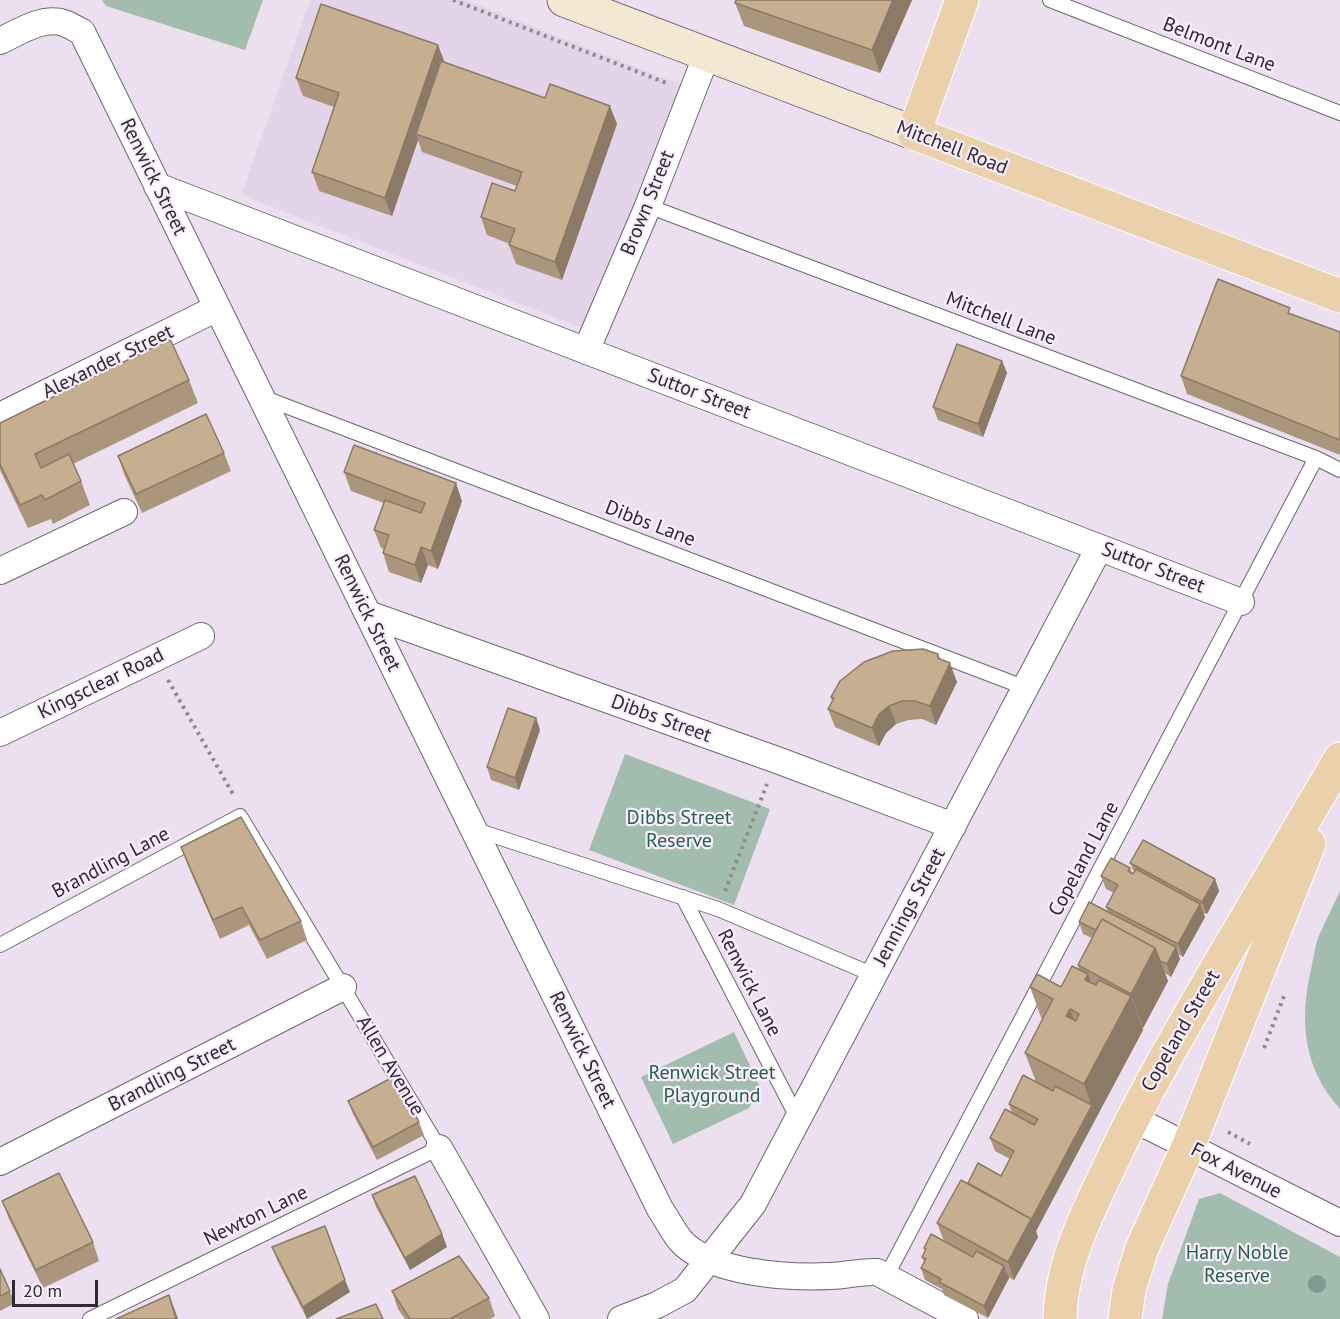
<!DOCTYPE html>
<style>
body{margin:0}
#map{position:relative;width:1340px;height:1319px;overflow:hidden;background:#ece0f0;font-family:"PT Sans",sans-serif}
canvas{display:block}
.scale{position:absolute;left:12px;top:1280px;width:86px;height:27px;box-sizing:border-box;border:3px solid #2e2a30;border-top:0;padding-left:8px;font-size:18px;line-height:21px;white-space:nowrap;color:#2e2a30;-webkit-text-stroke:4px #f9edfd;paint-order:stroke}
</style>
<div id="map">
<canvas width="1340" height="1319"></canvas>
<div class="scale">20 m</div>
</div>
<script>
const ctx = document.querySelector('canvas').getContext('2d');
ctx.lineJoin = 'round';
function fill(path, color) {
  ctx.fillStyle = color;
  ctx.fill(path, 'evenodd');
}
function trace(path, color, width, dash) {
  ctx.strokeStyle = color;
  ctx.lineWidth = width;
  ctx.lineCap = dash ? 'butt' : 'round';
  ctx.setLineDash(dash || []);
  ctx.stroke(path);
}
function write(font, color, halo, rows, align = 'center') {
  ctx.font = font + ' "PT Sans",sans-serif';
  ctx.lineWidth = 4.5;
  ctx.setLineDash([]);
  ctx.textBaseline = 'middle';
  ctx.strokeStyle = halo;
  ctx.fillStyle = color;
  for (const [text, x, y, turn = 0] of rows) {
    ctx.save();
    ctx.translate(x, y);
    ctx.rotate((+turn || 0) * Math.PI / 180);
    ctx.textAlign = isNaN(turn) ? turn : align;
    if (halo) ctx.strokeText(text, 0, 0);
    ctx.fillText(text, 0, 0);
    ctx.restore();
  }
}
fill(new Path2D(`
 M 310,0 L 466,0 L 682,85 L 587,330 L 241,195 Z`), '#e4d4ea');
fill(new Path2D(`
 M 102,0 L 263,0 L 245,50 L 106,6 Z
 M 625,754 L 770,809 L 734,905 L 589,850 Z
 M 1340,891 L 1340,1109 C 1302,1067 1299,1018 1312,965 C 1314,956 1315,946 1318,938 C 1325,922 1333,906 1340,891 Z
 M 734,1032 L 760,1087 L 749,1108 L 673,1144 L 641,1077 Z
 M 1220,1193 L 1340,1257 L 1340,1319 L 1162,1319 L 1168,1284 L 1199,1199 Z`), '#a2bcae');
const lane = new Path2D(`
 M 1050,0 L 1340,113
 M 648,206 L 1316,458 L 1340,470
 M 262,397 L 1026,688
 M 473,829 L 718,909 L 874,975
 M 683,897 L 798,1119
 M 0,945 L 240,816 L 439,1148 L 90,1319
 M 886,1277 L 1316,458`);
const street = new Path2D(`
 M 0,41 C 19,32 43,16 64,23 C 70,25 76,29 82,32 L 660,1209 C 667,1219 673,1231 680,1240 C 710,1274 789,1278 830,1276 C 846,1276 861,1271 877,1272 L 965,1319
 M 157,186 L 1241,602
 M 586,351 L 648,206 L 707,54
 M 0,416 L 217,308
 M 0,571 L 124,512
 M 368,614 L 777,760 L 953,826
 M 0,733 L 201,636
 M 1132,1118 L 1340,1223
 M 439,1148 L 536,1319
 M 0,1162 L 343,987
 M 621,1319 L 657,1305 L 685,1290 L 753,1204 L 1099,548`);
const secondary = new Path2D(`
 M 564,0 L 914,133`);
const primary = new Path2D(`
 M 962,0 L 914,133 L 1340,296
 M 1060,1319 C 1061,1262 1088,1212 1112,1161 C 1145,1091 1184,1025 1223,958 C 1262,892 1301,825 1340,759
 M 1125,1319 L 1129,1290 L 1142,1248 L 1188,1147 L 1309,844`);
trace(lane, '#706573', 16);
trace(street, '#706573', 28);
trace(secondary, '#706573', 35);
trace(primary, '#fff', 35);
trace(new Path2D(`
 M 453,0 L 669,84
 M 168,680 L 234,796
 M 725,891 L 767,784
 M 1264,1048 L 1284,996
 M 1228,1132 L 1250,1144`), '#918994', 4, [3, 4.5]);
trace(lane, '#fff', 14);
trace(street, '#fff', 26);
trace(secondary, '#f4e8d5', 33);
trace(primary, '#ead1ab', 33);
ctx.fillStyle = '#7d9b94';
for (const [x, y] of [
 [1317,1284]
]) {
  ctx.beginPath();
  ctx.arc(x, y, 9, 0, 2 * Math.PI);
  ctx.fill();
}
fill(new Path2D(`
 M 736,0 L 912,0 L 880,73 L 744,26 L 735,3 Z
 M 444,62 L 617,124 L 562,280 L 516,264 L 509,245 L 510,244 L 487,235 L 481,217 L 515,191 L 517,186 L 422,152 L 418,140 L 392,216 L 319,191 L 312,172 L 334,107 L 303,96 L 296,78 Z
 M 1291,314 L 1340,332 L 1340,455 L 1187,394 L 1181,376 Z
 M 1002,361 L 1007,373 L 983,437 L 938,420 L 933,407 Z
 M 189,380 L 198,403 L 73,464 L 81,481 L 90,505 L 53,524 L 51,519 L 28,528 L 0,470 L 0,423 Z
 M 224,453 L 231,471 L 142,513 L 124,474 L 118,456 Z
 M 344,472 L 462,501 L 438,569 L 428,565 L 421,583 L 389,572 L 383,553 L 384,549 L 381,548 L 374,530 L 384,503 L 351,491 Z
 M 940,659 L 957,682 L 936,725 L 922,719 L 909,720 L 896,724 L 886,733 L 879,746 L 835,727 L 828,709 L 832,701 L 831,697 Z
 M 536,718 L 540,730 L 519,790 L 491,780 L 487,767 Z
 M 181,847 L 301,921 L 307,940 L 267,959 L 249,925 L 220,939 L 188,866 Z
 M 1130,863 L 1215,879 L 1219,891 L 1207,914 L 1203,913 L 1205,917 L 1183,957 L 1178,954 L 1180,959 L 1171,977 L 1165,973 L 1168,981 L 1143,1028 L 1142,1027 L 1143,1030 L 1036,1231 L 1038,1237 L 1014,1280 L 1008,1277 L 1009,1278 L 988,1318 L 944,1295 L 942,1289 L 925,1280 L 921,1268 L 924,1262 L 922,1257 L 925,1251 L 924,1248 L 944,1241 L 937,1223 L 968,1183 L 1001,1176 L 1010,1159 L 995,1151 L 990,1138 L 1012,1113 L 1009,1104 L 1036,1082 L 1025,1053 L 1042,1020 L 1030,987 L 1061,987 L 1079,970 L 1078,965 L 1092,938 L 1083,934 L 1079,922 L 1108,912 L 1106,907 L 1114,893 L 1106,889 L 1101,876 L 1130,868 L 1132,873 L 1133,874 L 1134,872 Z
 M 348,1101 L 419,1122 L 424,1135 L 377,1160 L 353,1114 Z
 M 372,1195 L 442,1234 L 447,1247 L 410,1270 L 376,1207 Z
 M 2,1201 L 93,1242 L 99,1261 L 43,1288 L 9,1219 Z
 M 272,1247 L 350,1292 L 307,1319 L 277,1260 Z
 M 0,1269 L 15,1303 L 0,1311 Z
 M 392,1291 L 489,1298 L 495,1316 L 490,1319 L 405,1319 L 398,1309 Z`), '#aa967c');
fill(new Path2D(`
 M 893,0 L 912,0 L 880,73 L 872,50 Z
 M 438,45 L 445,63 L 416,134 L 418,140 L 392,216 L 385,198 Z
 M 610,106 L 617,124 L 562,280 L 555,262 Z
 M 1002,361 L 1007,373 L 983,437 L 978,424 Z
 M 456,483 L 462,501 L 438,569 L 431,551 Z
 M 421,547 L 428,565 L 421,583 L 415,565 Z
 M 938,654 L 945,673 L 950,663 L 957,682 L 936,725 L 930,706 Z
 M 889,706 L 896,724 L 886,733 L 879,746 L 872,728 L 879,714 Z
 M 536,718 L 540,730 L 519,790 L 515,778 Z
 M 1215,879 L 1219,891 L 1207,914 L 1202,902 Z
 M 1200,904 L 1205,917 L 1183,957 L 1178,944 Z
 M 1176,947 L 1180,959 L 1171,977 L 1167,964 Z
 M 1155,948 L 1168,981 L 1143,1028 L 1131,994 Z
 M 1088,974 L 1100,1008 L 1085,980 Z
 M 1131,996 L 1143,1030 L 1096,1118 L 1084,1084 Z
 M 1070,1009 L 1082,1043 L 1066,1016 Z
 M 1092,1105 L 1096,1118 L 1036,1231 L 1038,1237 L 1014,1280 L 1008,1262 Z
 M 442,1234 L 447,1247 L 410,1270 L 405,1258 Z
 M 1004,1266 L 1009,1278 L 988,1318 L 984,1306 Z
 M 345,1280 L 350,1292 L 307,1319 L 303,1307 Z
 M 169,1295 L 176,1313 L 178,1319 L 176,1319 Z`), '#8b7a65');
const building = new Path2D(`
 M 736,0 L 893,0 L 872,50 L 735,3 Z
 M 321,4 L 438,45 L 385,198 L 312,172 L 339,93 L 296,78 Z
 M 441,61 L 545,98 L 550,84 L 610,106 L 555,262 L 509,245 L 515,229 L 481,217 L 492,183 L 515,191 L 522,172 L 416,134 Z
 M 1218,279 L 1290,308 L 1288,313 L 1340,332 L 1340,440 L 1181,376 Z
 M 170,339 L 189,380 L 35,454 L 41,468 L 69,454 L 81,481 L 45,500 L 42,495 L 20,505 L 0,464 L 0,423 Z
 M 957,344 L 1002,361 L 978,424 L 933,407 Z
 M 206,414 L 224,453 L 136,494 L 118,456 Z
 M 354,445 L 456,483 L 431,551 L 421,547 L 415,565 L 383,553 L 389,535 L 374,530 L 385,500 L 421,513 L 425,503 L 344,472 Z
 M 923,649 L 938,654 L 938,658 L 950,663 L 930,706 L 915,701 L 902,701 L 889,706 L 879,714 L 872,728 L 828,709 L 834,698 L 831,697 L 840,681 L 864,662 L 893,651 Z
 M 508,708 L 536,718 L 515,778 L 487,767 Z
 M 241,817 L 301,921 L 260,940 L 242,907 L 213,920 L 181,847 Z
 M 1143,840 L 1215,879 L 1202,902 L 1130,863 Z
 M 1111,858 L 1130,868 L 1128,871 L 1133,874 L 1136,869 L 1200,904 L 1178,944 L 1106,907 L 1118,885 L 1101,876 Z
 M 1089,902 L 1176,947 L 1167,964 L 1160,961 L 1155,948 L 1102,919 L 1096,930 L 1079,922 Z
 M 1102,919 L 1155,948 L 1131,994 L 1078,965 Z
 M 1072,966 L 1088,974 L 1085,980 L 1096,985 L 1099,980 L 1131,996 L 1084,1084 L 1025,1053 L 1053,999 L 1030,987 L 1037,974 L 1061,987 ZM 1070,1009 L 1079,1014 L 1076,1021 L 1066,1016 Z
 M 1023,1075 L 1053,1091 L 1055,1086 L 1092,1105 L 1030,1222 L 1031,1219 L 968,1183 L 978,1163 L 1001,1176 L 1014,1151 L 990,1138 L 1005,1109 L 1034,1125 L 1038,1119 L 1009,1104 Z
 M 395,1076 L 419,1122 L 373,1147 L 348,1101 Z
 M 59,1173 L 93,1242 L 36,1270 L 2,1201 Z
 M 415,1176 L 442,1234 L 405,1258 L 372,1195 Z
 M 961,1180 L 1031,1219 L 1008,1262 L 937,1223 Z
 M 325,1226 L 345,1280 L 303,1307 L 272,1247 Z
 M 931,1234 L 973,1257 L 976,1251 L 1004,1266 L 984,1306 L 939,1282 L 941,1279 L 921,1268 L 926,1259 L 922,1257 L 926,1249 L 924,1248 Z
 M 459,1256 L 489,1298 L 450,1319 L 410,1319 L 392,1291 Z
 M 0,1269 L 10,1291 L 0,1296 Z
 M 169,1295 L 176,1319 L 116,1319 Z
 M 376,1304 L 383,1319 L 336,1319 Z`);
fill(building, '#c6ae90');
trace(building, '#8b7a65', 1.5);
write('20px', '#2e2a30', '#f9edfd', [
 ["Belmont Lane",1219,45,21],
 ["Mitchell Road",952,148,21],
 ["Renwick Street",153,177,64],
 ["Brown Street",648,203,-68],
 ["Mitchell Lane",1001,319,21],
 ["Alexander Street",108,362,-26],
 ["Suttor Street",699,394,21],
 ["Dibbs Lane",650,524,21],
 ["Suttor Street",1153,568,21],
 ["Renwick Street",367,613,64],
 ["Kingsclear Road",101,684,-26],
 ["Dibbs Street",661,719,20],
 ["Copeland Lane",1084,859,-62],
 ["Brandling Lane",111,863,-28],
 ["Jennings Street",910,907,-62],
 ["Renwick Lane",749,983,63],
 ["Copeland Street",1181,1031,-60],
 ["Renwick Street",582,1050,64],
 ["Allen Avenue",390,1066,59],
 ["Brandling Street",172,1075,-27],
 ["Fox Avenue",1236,1171,27],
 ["Newton Lane",256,1216,-26]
]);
write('20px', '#226248', '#f9edfd', [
 ["Dibbs Street",679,818],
 ["Reserve",679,841],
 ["Renwick Street",712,1073],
 ["Playground",712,1096],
 ["Harry Noble",1237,1253],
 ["Reserve",1237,1276]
]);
</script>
